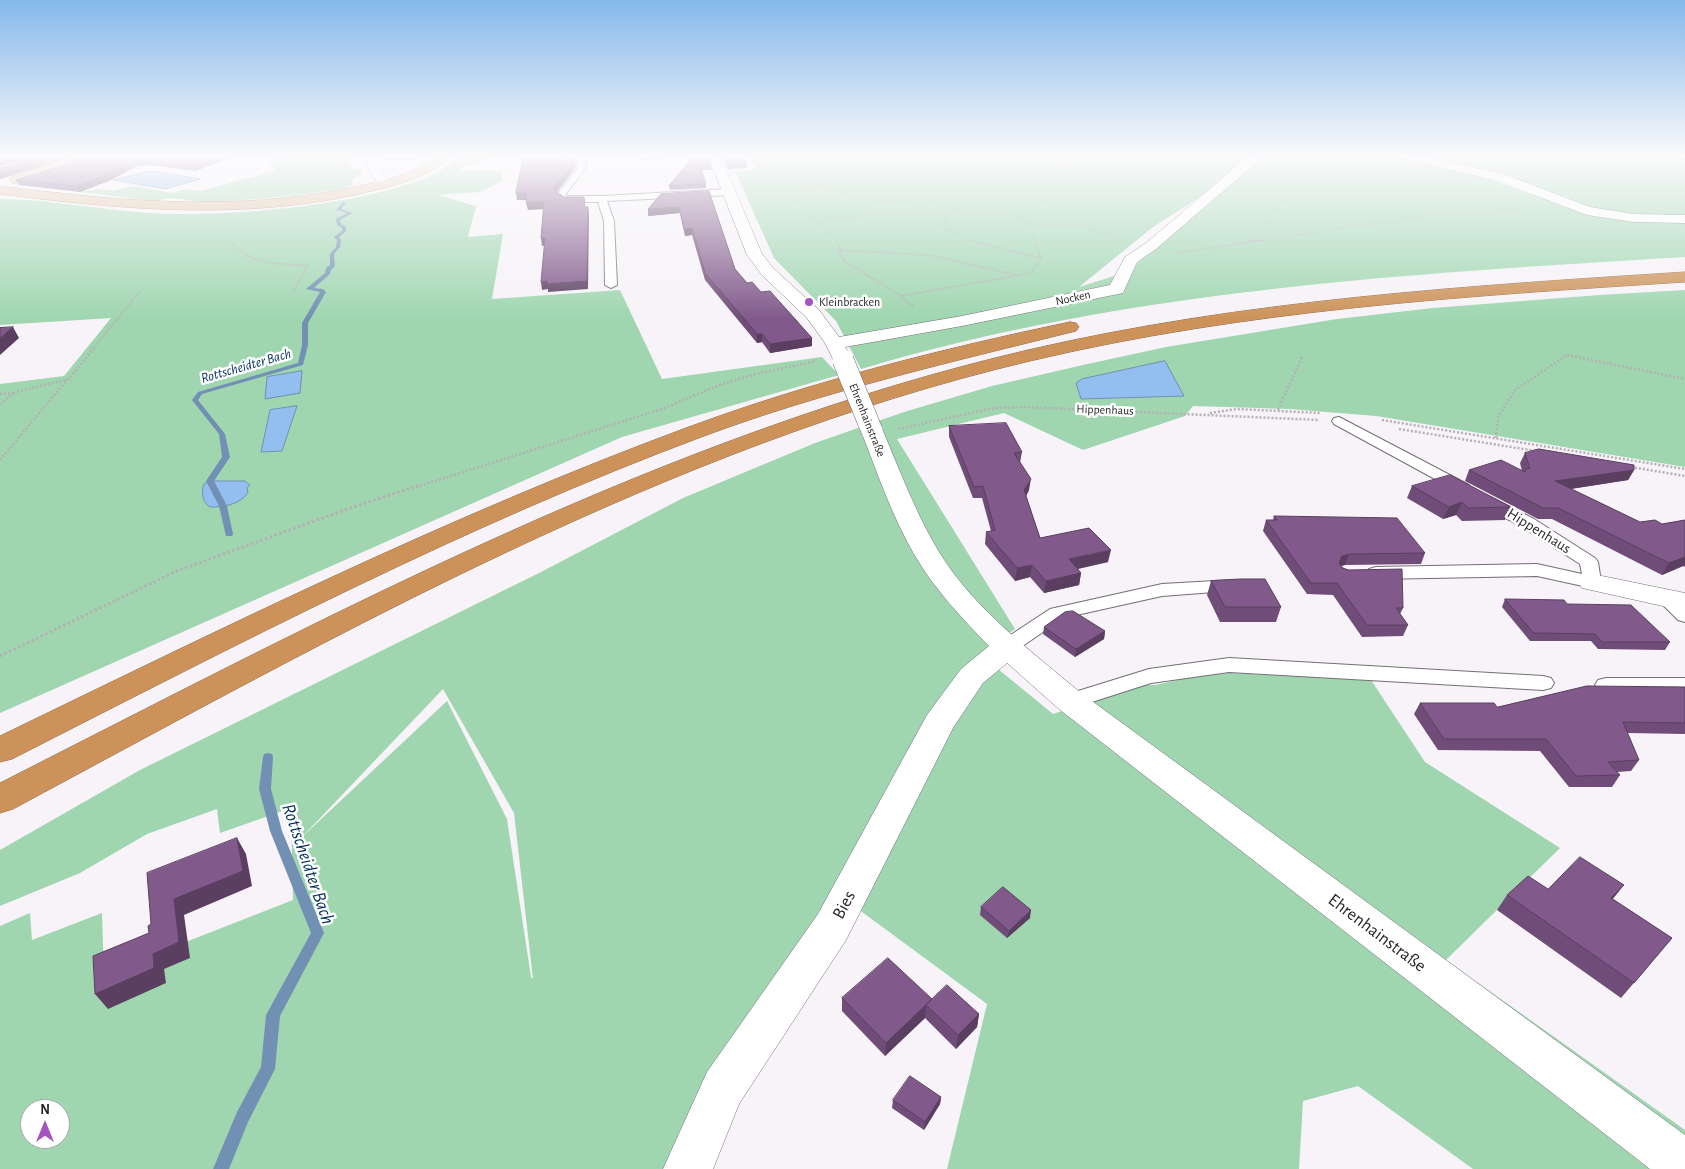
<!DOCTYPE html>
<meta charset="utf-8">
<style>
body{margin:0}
#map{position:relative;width:1685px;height:1169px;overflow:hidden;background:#f7f3f8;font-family:"Alegreya Sans",sans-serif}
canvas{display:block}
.north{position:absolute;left:20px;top:1099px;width:50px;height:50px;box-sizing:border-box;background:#fff;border:1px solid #a9a8a9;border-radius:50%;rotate:0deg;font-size:14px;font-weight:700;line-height:20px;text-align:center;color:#272627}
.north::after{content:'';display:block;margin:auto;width:18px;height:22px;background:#a652c1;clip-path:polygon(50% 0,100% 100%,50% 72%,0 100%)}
</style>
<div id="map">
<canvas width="1685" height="1169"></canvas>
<div class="north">N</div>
</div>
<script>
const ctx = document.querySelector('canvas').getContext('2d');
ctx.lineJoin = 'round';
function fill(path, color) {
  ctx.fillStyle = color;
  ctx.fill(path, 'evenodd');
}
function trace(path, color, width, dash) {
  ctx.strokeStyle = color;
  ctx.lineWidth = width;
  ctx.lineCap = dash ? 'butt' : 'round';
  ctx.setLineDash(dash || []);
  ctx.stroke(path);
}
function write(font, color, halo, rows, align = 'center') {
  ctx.font = font + ' "Alegreya Sans",sans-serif';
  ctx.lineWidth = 5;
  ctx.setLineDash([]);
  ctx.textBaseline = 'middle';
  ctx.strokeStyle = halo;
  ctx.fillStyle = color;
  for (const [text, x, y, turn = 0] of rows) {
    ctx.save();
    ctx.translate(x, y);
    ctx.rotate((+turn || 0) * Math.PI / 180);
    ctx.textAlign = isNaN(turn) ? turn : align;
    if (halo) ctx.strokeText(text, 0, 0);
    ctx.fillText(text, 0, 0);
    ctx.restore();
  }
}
fill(new Path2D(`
 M 279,155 L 352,155 L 355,160 L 344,164 L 352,165 L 350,169 L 361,169 L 363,175 L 355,177 L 351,182 L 354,184 L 345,188 C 299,196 254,200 207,202 C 190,202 173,195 157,201 L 80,192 L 99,189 L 113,191 L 133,186 L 172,193 L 185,189 L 201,191 L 277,170 L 269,166 Z
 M 463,155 L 503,155 L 467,165 L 458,171 L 502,171 L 503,181 L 480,192 L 438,195 L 476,206 L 468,237 L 503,234 L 492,299 L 620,290 L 662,379 L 822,357 L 839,375 L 622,437 L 0,713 L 0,384 L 64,376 L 111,318 L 0,325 L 0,199 C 51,199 100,210 151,213 C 221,218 412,205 463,155 Z
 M 750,155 L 1257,155 L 1247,160 L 1200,197 L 1153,227 L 1079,287 L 1133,270 L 1131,269 L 1190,216 L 1263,155 L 1400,155 L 1471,173 L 1567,207 L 1685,222 L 1685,257 C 1408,274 1128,289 861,369 L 836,321 L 774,258 L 735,171 L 757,169 Z
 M 1408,155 L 1685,155 L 1685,215 L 1636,216 L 1595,210 L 1513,180 Z
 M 1685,290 L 1685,467 L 1376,416 L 1290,409 L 1193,406 L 1185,416 L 1083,450 L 1004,413 L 897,439 L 1015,629 L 981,653 L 951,685 L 949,723 L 981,682 L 998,669 L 1053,714 L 1140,685 L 1155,685 L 1205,674 L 1231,673 L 1371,680 L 1425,762 L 1560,848 L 1446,960 L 1685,1130 L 1685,1169 L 1473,1169 L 1358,1086 L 1303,1101 L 1299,1169 L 947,1169 L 987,1004 L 858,909 L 667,1169 L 0,1169 L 0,926 L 30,913 L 32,940 L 102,913 L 104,974 L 293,900 L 291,808 L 220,833 L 217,809 L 147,834 L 80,873 L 0,906 L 0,850 L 140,770 L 541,572 L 683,498 L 815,443 L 904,412 L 992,386 L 1083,365 L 1166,347 L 1337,319 L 1433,308 L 1599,295 ZM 443,689 L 514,813 L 533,979 L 531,977 L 507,819 L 447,701 L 302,837 ZM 30,1109 L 60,1109 L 60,1139 L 30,1139 Z`), '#9fd6b0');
const water = new Path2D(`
 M 151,171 L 201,179 L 165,189 L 114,180 Z
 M 1165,361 L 1184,396 L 1081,399 L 1076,383 L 1082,379 Z
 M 302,371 L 300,393 L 265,399 L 267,377 Z
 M 297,406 L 282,451 L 261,452 L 270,410 Z
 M 210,481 L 245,481 L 250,485 L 247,488 L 248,493 C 238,505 225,507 210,507 C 202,502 201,492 204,484 Z`);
fill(water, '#92bef0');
trace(water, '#7290b4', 1);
fill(new Path2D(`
 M 343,202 L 346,203 L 341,209 L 353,213 L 340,220 L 341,224 L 346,227 L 346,231 L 339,237 L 341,240 L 340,247 L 334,254 L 335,266 L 331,270 L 330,274 L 314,288 L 323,289 L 326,292 L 308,323 L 308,345 L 303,365 L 202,394 L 198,400 L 225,434 L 230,457 L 214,481 L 227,506 L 233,534 L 232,536 L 226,536 L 219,506 L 206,481 L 222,457 L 219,434 L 192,400 L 198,392 L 298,363 L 302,345 L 302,323 L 320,292 L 306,289 L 325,273 L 326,268 L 330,265 L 330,254 L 336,247 L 337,240 L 334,237 L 342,231 L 342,228 L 337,225 L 336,219 L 347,213 L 336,210 Z
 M 268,753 L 272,754 L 273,757 L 271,789 L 282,831 L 324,933 L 280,1016 L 275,1069 L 248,1122 L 229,1169 L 213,1169 L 237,1112 L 261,1067 L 266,1015 L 311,933 L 270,831 L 259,789 L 263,757 L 264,754 Z`), '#7290b4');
const service = new Path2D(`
 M 577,155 L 585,155 L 586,168 L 565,195 L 567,196 L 602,196 L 729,189 L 733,192 L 729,195 L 607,201 L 614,221 L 617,285 L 611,288 L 605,285 L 604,221 L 598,202 L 565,202 L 556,196 L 578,168 Z
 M 1339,417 L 1469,485 L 1471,488 L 1469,491 L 1457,491 L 1334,424 L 1332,421 L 1334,418 Z
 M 1488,496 L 1534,519 L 1595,558 L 1598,562 L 1601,582 L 1599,586 L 1592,588 L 1537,576 L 1376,579 L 1369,577 L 1367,573 L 1369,569 L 1376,567 L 1537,564 L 1582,574 L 1580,564 L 1522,527 L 1482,505 L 1480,501 L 1482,497 Z
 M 1233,580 L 1240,582 L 1242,586 L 1240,590 L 1162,596 L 1063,618 L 1014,652 L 1007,654 L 1000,652 L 997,647 L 1000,642 L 1050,609 L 1162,584 Z
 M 1666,592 L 1673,594 L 1685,605 L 1685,622 L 1678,620 L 1656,598 L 1659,594 Z
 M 1229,658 L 1543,676 L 1551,678 L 1554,683 L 1551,688 L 1543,690 L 1229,672 L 1151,683 L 1070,709 L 1062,706 L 1059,701 L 1062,696 L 1149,669 Z
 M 1606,678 L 1685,678 L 1685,692 L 1606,692 L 1598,690 L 1595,685 L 1598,680 Z`);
const minor = new Path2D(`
 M 361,155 L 372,155 L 390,184 L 388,187 L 380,187 Z
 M 708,155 L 720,155 L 762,254 L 774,269 L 819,310 L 839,337 L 962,316 L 1110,285 L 1125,257 L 1146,243 L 1244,160 L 1251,155 L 1265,155 L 1156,249 L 1137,262 L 1123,293 L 962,326 L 845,347 L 852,359 L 849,363 L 842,365 L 835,363 L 825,343 L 807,318 L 762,275 L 747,255 Z
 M 1396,155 L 1419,155 L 1503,174 L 1590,207 L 1634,214 L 1685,215 L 1685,223 L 1634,222 L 1587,215 L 1495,180 L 1401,158 Z
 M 872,424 L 880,426 L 883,431 C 900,471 916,514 939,552 C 973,608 1032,652 1081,693 L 1685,1135 L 1685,1169 L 1650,1169 L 1059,709 L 1007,663 L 983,683 L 953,728 L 846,940 L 739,1104 L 713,1169 L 663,1169 L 707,1072 L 818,914 L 927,715 L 961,669 L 989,646 C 962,618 934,589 914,554 C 892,516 877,472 861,431 L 864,426 Z
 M 1592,574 L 1685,593 L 1685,611 L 1582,588 L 1578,582 L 1582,576 Z`);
const primary = new Path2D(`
 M 75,155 L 93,155 L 20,183 L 12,183 L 10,180 L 12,177 Z
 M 437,155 L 450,155 C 434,175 404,183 380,189 C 255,222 126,210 0,194 L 0,186 C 116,201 233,212 349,188 C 379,182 413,176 437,155 Z`);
const motorway = new Path2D(`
 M 1685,272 L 1685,282 C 1465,296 1245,310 1030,361 C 667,447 339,634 13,809 L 0,813 L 0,783 C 331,615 664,435 1028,350 C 1244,300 1465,286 1685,272 Z
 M 1070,322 L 1076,323 L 1079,327 L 1076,331 C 951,362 825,391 704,436 C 465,525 238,644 12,759 L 0,762 L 0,736 C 225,627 451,515 686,428 C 810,382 941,349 1070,322 Z`);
trace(service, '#737074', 2);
trace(minor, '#737074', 1);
trace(primary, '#926c48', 1);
trace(motorway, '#926c48', 1);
trace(new Path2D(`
 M 754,155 L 751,168 L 803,166 L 818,185 L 799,191 L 793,198 L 836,241
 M 845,155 L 849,162 L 931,159
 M 1014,155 L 1075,162
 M 1640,155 L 1685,172
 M 1548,173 L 1659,163
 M 818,185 C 864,202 899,208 945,189 L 945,177 L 931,159 L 968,157 L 968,155
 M 1666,196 L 1685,195
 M 926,198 L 947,210 L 944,226 L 970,241
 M 947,210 L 1008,213 L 1030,224 L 1078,225 L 1122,239
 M 815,219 L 871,215 L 947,214
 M 222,226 L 230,241
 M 1035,241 L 1030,224 L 1034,208 L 1081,155
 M 1250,241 L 1306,167 L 1289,155
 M 1256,241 L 1423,216 L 1522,209`), '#b4b0b4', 1, [1, 1]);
trace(new Path2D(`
 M 230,240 C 246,265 279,263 307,266 L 293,293
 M 836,240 L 844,261 L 901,296 L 1031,273 L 1041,259 L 1035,240
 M 968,240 L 1041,258
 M 1249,242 L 1265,240
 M 839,250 L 929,255 L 1016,275
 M 1177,253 L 1249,242 L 1251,240
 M 901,297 L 914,307
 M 93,349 L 140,291`), '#b4b0b4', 2, [1, 1]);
trace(new Path2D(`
 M 13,393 L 69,379 L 94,348
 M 0,394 L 13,393 L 0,405
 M 1278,410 L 1302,357
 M 1210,413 L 1237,409 L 1321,413
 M 1382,420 L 1685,469
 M 898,429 L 994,408 L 1023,407 L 1319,420
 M 1399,429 L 1536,451
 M 1496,438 L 1498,417 L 1515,390 L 1567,355 L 1685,379
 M 0,460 L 68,379
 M 1631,467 L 1685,476
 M 416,487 L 665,408 L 719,385 L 752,375 L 816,361`), '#b4b0b4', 2.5, [2, 2]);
trace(new Path2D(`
 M 0,656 L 177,571 L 350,508 L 420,485`), '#b4b0b4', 3, [2.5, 2.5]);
fill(service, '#fff');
fill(minor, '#fff');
fill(primary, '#e0be9b');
fill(motorway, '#cc9259');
const minorBridge = new Path2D(`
 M 843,360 L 872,431`);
trace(minorBridge, '#737074', 22, []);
trace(minorBridge, '#fff', 21);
fill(new Path2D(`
 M 84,155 L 238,155 L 195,171 L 149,165 L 137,166 L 111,180 L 80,192 L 19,185 L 16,180 L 65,165 Z
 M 380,155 L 418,155 L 414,160 L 383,160 L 382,156 Z
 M 641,155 L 694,155 L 694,157 L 711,165 L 712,170 L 701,170 L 706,184 L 706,188 L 670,190 L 669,186 L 694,157 L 642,160 Z
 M 722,155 L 743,155 L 747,164 L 747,168 L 728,169 Z
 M 709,191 L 735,269 L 747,283 L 812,346 L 770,353 L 762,342 L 757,343 L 705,280 L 692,235 L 685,236 L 680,213 L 648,216 Z
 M 949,426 L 1022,452 L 1020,463 L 1029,490 L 1026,496 L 1040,538 L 1108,562 L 1078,569 L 1081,573 L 1079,585 L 1044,593 L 1030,577 L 1015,581 L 985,544 L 986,532 L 991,531 L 982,498 L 973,498 L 949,437 Z
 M 1525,453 L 1634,470 L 1628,480 L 1571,489 L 1640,522 L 1662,524 L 1685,520 L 1685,567 L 1683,566 L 1662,575 L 1552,519 L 1538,519 L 1465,481 L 1469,470 L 1522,471 L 1520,463 Z
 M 1412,486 L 1511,507 L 1505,520 L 1462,521 L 1456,515 L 1443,519 L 1407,498 Z
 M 1274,516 L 1425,553 L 1421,564 L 1345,565 L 1341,566 L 1403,608 L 1400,614 L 1408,625 L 1403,636 L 1362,637 L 1333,595 L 1307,594 L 1263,531 L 1266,520 L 1273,520 Z
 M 1211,581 L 1281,607 L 1276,622 L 1220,622 L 1207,595 Z
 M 1505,599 L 1567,604 L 1670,642 L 1665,650 L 1598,649 L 1591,641 L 1530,641 L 1502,607 Z
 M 1044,627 L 1105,631 L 1104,639 L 1075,657 L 1043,634 Z
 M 1685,687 L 1685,734 L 1627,733 L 1639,760 L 1631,771 L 1617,772 L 1620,775 L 1612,787 L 1569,787 L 1540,751 L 1438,750 L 1414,714 L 1420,703 L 1497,707 Z
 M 1548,889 L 1613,899 L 1672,938 L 1621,998 L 1497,910 L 1507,895 Z
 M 981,907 L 1030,918 L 1007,938 L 980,915 Z
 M 842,998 L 932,999 L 979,1014 L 977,1027 L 956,1049 L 925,1018 L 885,1056 L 842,1011 Z
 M 941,1097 L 940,1104 L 924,1130 L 892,1108 L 893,1100 Z`), '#6f4d78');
fill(new Path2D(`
 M 26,155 L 28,161 L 0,166 L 0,160 Z
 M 57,155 L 71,155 L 58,161 L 0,179 L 0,173 Z
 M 222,155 L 238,155 L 195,171 L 193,166 Z
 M 418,155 L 414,160 L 413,156 Z
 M 562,155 L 564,155 L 560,170 L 559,163 Z
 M 575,157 L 576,167 L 554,196 L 553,189 Z
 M 146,160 L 149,165 L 137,166 L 111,180 L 80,192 L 77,186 L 135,161 Z
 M 516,193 L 527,193 L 528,200 L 517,200 Z
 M 544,201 L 545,209 L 528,210 L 526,203 Z
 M 588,207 L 589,214 L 588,289 L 548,292 L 548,289 L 542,290 L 541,282 L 547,281 Z
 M 679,207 L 680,213 L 648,216 L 648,209 Z
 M 692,228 L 692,235 L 685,236 L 684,229 Z
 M 541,238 L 545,238 L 547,245 L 542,246 Z
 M 13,327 L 19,338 L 0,355 L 0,338 Z
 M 757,334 L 762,334 L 762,342 L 757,343 Z
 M 812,338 L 812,346 L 770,353 L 770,344 Z
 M 1634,470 L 1628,480 L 1550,492 L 1555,481 Z
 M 1031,479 L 1029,490 L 1023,502 L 1024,490 Z
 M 1462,502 L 1456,515 L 1443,519 L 1449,507 Z
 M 1111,550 L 1108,562 L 1067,571 L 1069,559 Z
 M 1349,554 L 1345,565 L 1337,567 L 1339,563 L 1342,556 Z
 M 1685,557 L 1685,563 L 1683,566 L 1662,575 L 1669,563 Z
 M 1032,565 L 1030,577 L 1015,581 L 1017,568 Z
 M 1081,573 L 1079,585 L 1044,593 L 1046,581 Z
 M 1105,631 L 1104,639 L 1075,657 L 1076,649 Z
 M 237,838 L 246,854 L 252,886 L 184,915 L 190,958 L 164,969 L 166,983 L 108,1009 L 95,994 L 153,954 L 174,899 Z
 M 1624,885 L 1612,900 L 1611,898 Z
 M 1031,910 L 1030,918 L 1007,938 L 1009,931 Z
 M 932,999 L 926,1005 L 925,1018 L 885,1056 L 886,1043 Z
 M 979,1014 L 977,1027 L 956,1049 L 958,1035 Z
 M 941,1097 L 940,1104 L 924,1130 L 925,1122 Z`), '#5a3f61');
const building = new Path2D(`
 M 0,155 L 25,155 L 0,160 Z
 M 26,155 L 57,155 L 0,173 L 0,168 L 25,162 Z
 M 84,155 L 222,155 L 193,166 L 146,160 L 135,161 L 109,174 L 77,186 L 16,180 L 65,165 Z
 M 524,155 L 562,155 L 559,163 L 575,157 L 575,161 L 553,189 L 564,197 L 584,197 L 585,207 L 588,207 L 587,281 L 547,284 L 547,281 L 541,282 L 545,238 L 541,238 L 544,201 L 526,203 L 527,193 L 516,193 Z
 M 695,155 L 707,155 L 711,165 L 700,166 L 706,184 L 669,186 Z
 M 724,155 L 743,155 L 747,164 L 728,165 Z
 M 709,191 L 735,269 L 747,283 L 752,282 L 761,292 L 770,291 L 812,338 L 770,344 L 762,334 L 757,334 L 705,273 L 692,228 L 684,229 L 679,207 L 648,209 L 661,194 Z
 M 13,327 L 0,338 L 0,328 Z
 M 1006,423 L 1022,452 L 1014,453 L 1031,479 L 1024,490 L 1040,538 L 1089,528 L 1111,550 L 1069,559 L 1081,573 L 1046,581 L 1032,565 L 1017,568 L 986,532 L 995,530 L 983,486 L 974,487 L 949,426 Z
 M 1539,449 L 1634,465 L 1634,470 L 1555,481 L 1640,522 L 1655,520 L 1662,524 L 1685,520 L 1685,557 L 1669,563 L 1558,508 L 1543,508 L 1469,470 L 1501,460 L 1525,472 L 1527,468 L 1530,469 L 1525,453 Z
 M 1450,475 L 1511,507 L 1468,508 L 1462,502 L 1449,507 L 1412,486 Z
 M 1274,516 L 1397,518 L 1425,553 L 1349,554 L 1342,556 L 1339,563 L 1342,568 L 1349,570 L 1402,569 L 1403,608 L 1396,608 L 1408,625 L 1367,625 L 1337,583 L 1311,583 L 1266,520 L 1277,520 Z
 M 1240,579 L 1265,579 L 1281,607 L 1225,607 L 1211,581 Z
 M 1505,599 L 1564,600 L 1567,604 L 1631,605 L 1670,642 L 1602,642 L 1595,634 L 1534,633 Z
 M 1073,611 L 1105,631 L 1076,649 L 1044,627 L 1065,612 Z
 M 1587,686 L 1685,687 L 1685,723 L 1623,722 L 1639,760 L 1608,762 L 1620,775 L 1576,776 L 1546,739 L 1444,739 L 1420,703 L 1494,703 L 1497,707 Z
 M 237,838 L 243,871 L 174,899 L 179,942 L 153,954 L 154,968 L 95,994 L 93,956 L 149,933 L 148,926 L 151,924 L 147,873 Z
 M 1580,857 L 1624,885 L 1611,898 L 1672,938 L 1634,983 L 1507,895 L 1528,876 L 1548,889 Z
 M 1003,887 L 1031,910 L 1009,931 L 981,907 Z
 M 888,958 L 932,999 L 886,1043 L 842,998 Z
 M 947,985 L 979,1014 L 958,1035 L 926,1005 Z
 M 910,1076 L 941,1097 L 925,1122 L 893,1100 Z`);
fill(building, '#815a8b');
trace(building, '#5a3f61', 1);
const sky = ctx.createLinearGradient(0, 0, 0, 319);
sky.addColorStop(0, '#85b8eb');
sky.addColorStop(0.49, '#fbfafc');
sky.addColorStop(1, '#fbfafc00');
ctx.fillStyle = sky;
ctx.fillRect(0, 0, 1685, 319);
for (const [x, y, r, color] of [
 [809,302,5,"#a652c1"]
]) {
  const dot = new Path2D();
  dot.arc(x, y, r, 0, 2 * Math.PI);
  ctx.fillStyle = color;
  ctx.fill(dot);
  trace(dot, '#fff', 2);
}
write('12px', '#272627', '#fff', [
 ["Nocken",1073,298,-12],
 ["Hippenhaus",1105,410,2],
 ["Ehrenhainstraße",867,420,68]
]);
write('12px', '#272627', '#fff', [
 ["Kleinbracken",819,302]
], 'left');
write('italic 14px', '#002f5b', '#fff', [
 ["Rottscheidter Bach",246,366,-16]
]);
write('15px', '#272627', '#fff', [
 ["Hippenhaus",1539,531,32]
]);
write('18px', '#272627', '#fff', [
 ["Bies",844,905,-62],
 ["Ehrenhainstraße",1377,933,37]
]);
write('italic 19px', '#002f5b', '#fff', [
 ["Rottscheidter Bach",308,864,71]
]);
</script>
